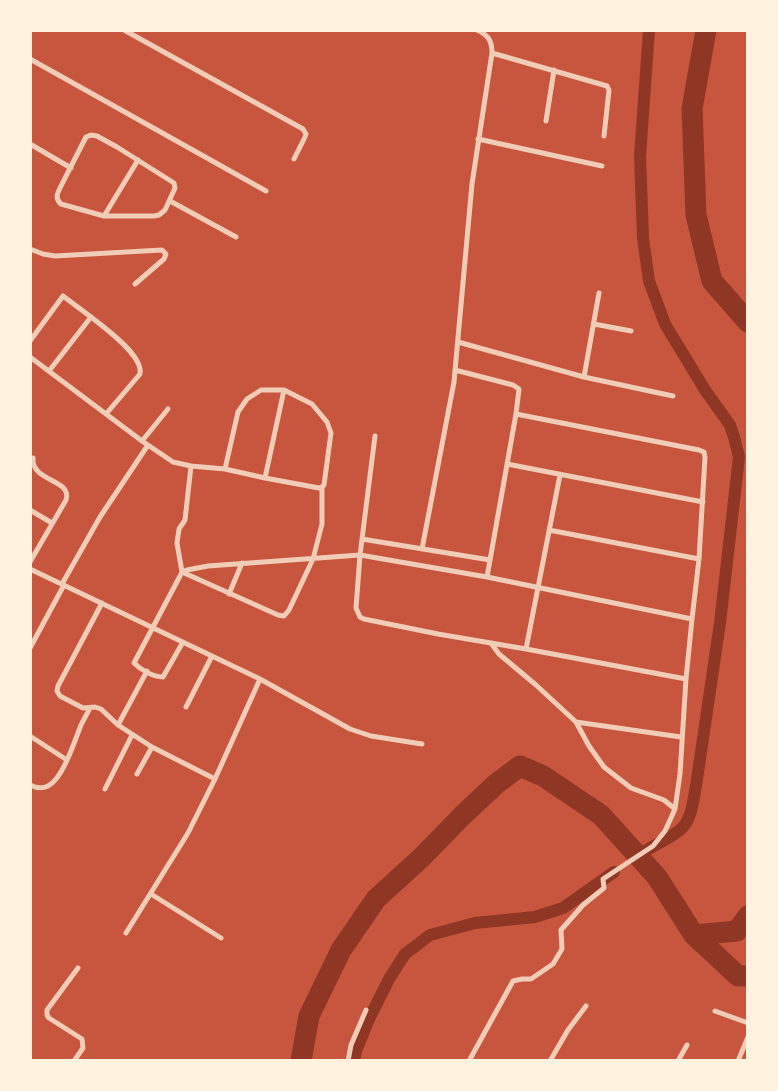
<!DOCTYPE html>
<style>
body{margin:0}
#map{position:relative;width:778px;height:1091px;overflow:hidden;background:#c8553d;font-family:"Source Sans 3",sans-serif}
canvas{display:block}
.frame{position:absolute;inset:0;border:32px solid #fff3e0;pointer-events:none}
</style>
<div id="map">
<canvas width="778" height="1091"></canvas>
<div class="frame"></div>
</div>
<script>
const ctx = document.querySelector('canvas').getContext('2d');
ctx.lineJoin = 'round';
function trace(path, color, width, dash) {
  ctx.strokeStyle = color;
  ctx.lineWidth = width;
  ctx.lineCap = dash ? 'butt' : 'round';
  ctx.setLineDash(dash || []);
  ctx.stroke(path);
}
trace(new Path2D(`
 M 647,850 C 657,844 670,838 680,830 C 692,820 693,801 696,786 L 720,623 L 739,457 L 734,437 L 730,425 L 705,390 L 665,324 L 649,281 L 643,238 L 640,156 L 649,30
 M 354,1061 L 356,1051 L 369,1019 L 389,979 L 405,954 L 430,935 L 475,923 L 535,917 L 563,908 L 614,872`), '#8f3625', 12);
trace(new Path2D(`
 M 706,30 L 692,109 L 696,215 L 712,281 L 748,322
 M 694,935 L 738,976 L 748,976
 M 301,1061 L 309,1016 L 341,950 L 376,899 L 421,858 L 463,815 L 496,784 L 520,766 L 543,776 L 601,815 L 657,877 L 694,935 L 737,931 L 748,916`), '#8f3625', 21);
trace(new Path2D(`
 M 124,30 L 303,129 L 306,134 L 305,137 L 294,159
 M 477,30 C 488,35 492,40 492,53 L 607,86 L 609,90 L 604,136
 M 30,59 L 266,191
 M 546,121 L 554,70
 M 91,135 L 97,136 L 117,147 L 174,183 L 175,188 L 165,210 L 159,215 L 154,216 L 104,216 L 61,204 C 55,199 57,194 60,188 L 86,137 Z
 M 478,139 L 602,166
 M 30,144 L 71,168
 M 170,201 L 236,237
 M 104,216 L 138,160
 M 30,249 L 43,254 L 55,256 L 162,250 L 166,254 L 164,259 L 135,284
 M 594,324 L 631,331
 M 30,341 L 63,296 L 91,317
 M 458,342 L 584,377 L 673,396
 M 30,357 L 142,441 L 173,462 L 191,466 L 225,469 L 265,478 L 319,488 L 322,487
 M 455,370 L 513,385 L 519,389 L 516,414 L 487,577
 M 49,371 L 91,317 C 104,327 144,356 140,374 L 106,414
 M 584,377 L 599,293
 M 516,414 L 699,450 L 704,452 L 705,457 L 699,559 L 692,619
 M 375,436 L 360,555 L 356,608 L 360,617 L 364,619 L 438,634 L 526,649
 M 142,441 L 168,409
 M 507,464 L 703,502
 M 191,466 L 185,520 L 179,529 L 177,543 L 182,572 L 278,615 L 284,616 L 289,610 L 313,559 L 322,524 L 322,487 L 324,485 L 331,433 L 327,422 L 312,404 L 284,390 L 261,390 L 247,399 L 238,412 L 225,469
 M 560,475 L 526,649 L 686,679
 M 265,478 L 284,390
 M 30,510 L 52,523
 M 549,530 L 699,559
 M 362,539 L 490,560
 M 422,549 L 454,382 L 472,184 L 492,53
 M 30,562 L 66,500 C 73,479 31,482 33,458
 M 30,569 L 260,679 L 350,729 L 371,736 L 422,744
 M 62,584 L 100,517 L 148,445
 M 229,594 L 242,563
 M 102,603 L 58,686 L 57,691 L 60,696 L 83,708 L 95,707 L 101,709 L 118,725 L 152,747 L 215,779
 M 183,642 L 163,677 C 153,677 141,670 134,663 L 180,576 L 182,572 L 187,570 L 208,566 L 360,555 L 487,577 L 692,619 L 686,679 L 680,774 L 675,809 L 665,831 L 653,846 L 603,879 L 604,888 L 583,905 L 561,930 L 562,949 L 553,964 L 531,979 L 522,979 L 513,981 L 469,1061
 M 491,643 L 499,654 L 536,685 L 576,722 L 681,737
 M 30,648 L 64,585
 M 186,707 L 212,656
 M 576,722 L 589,746 L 604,767 L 631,788 L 664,800 L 675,809
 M 118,725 L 147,671
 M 30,736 L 67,760
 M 137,774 L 152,747
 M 30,785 C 36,788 42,789 48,786 C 63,779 75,740 81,725 C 84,719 87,714 90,708
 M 105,789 L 132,735
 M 151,894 L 221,938
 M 126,933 L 188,833 L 215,779 L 260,679
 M 715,1011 L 748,1023
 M 74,1061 L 83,1048 L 82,1039 L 49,1018 L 47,1015 L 47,1010 L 78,968
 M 348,1061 L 351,1045 L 366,1010
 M 550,1061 L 568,1030 L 586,1006
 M 678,1061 L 687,1045
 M 738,1061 L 748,1037`), '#f1ccb7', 5);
</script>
